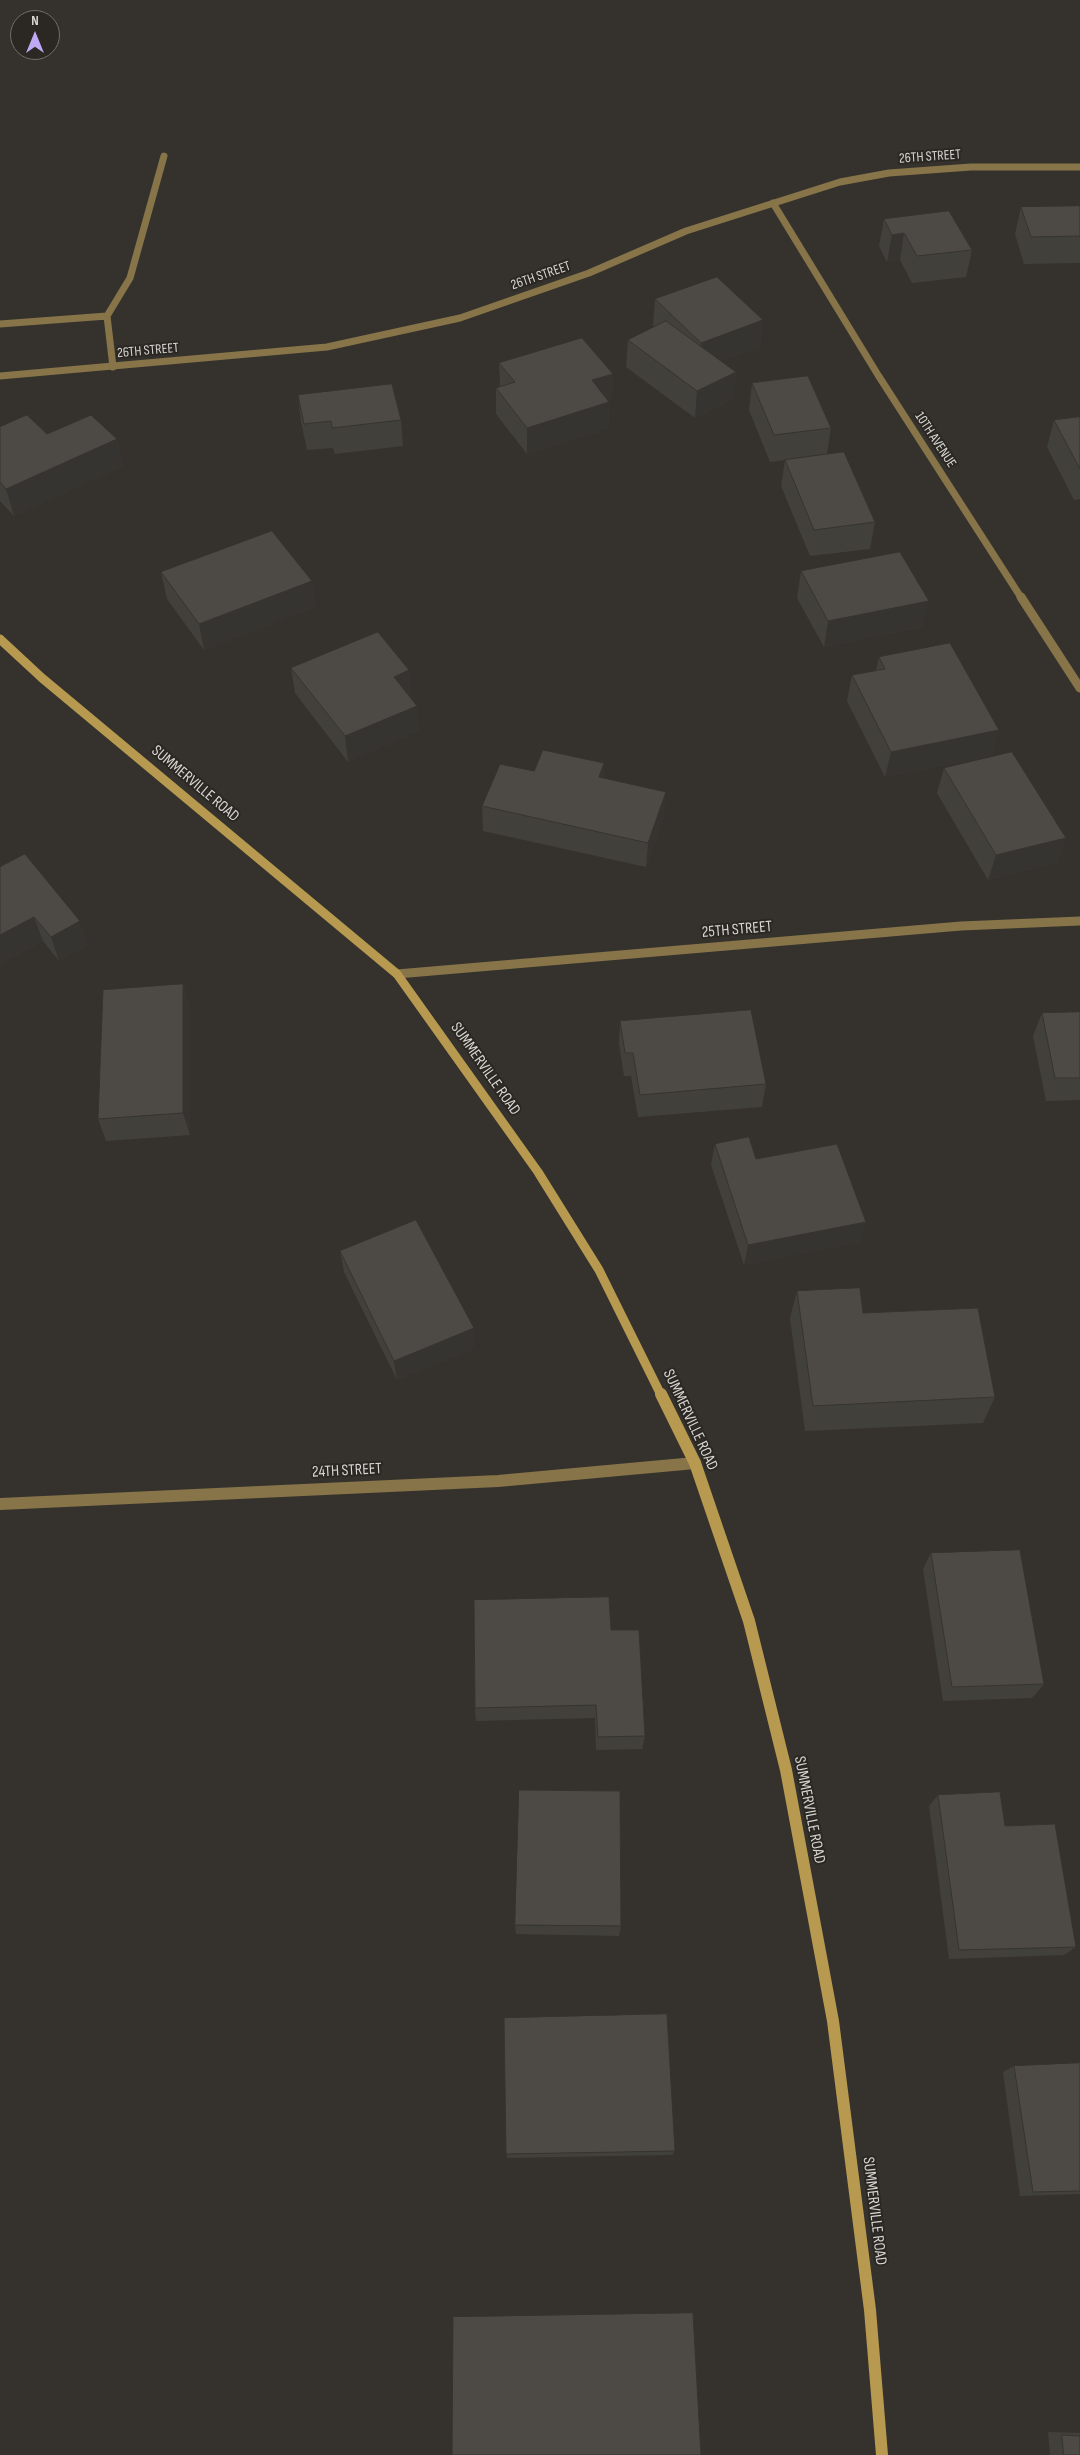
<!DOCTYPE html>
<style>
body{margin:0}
#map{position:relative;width:1080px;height:2455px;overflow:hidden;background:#35322d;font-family:"Sofia Sans Condensed",sans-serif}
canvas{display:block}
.north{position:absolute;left:10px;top:10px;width:50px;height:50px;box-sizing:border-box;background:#2b2824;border:1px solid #706e6a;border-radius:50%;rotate:0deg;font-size:14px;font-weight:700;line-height:20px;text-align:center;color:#d7d6d2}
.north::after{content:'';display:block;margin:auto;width:18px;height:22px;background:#bfa9f4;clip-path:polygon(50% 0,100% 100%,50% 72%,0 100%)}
</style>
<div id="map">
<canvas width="1080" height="2455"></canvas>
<div class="north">N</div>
</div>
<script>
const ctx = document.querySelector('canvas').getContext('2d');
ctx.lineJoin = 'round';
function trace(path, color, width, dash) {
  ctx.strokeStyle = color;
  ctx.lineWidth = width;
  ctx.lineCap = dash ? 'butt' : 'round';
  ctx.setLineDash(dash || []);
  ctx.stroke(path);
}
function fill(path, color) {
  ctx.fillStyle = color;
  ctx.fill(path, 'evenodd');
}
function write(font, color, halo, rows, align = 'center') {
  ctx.font = font + ' "Sofia Sans Condensed",sans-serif';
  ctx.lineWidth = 4;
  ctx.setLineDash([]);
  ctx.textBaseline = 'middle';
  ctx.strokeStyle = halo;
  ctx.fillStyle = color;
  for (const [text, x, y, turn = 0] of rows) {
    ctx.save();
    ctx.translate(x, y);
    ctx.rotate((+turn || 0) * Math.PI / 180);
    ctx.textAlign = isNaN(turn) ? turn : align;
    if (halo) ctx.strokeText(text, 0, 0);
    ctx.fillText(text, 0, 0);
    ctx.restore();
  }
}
trace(new Path2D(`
 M 107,316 L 130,278 L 164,156
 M 0,324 L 107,316 L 113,367`), '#877449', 7);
trace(new Path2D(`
 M 773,203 L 878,375 L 1022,599
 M 0,376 L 327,347 L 460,318 L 589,273 L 686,231 L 840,182 L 889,173 L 971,167 L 1080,167`), '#877449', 7);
trace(new Path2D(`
 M 1021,597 L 1080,688
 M 397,974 L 961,926 L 1080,921`), '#877449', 9);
trace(new Path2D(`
 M 0,1504 L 498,1481 L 695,1463`), '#877449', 12);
trace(new Path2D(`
 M 0,639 L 42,678 L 397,974 L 538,1172 L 599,1270 L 661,1395`), '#b79950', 9);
trace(new Path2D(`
 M 661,1394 L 695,1463 L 749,1621 L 786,1770 L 833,2021 L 870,2310 L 882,2455`), '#b79950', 12);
fill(new Path2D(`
 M 1080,206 L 1080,263 L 1024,264 L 1015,234 L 1021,207 Z
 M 884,219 L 972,250 L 966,277 L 912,283 L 900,260 L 887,262 L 879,246 Z
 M 655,299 L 763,320 L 760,347 L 721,361 L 736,372 L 733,399 L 695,418 L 626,367 L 628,340 L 655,327 L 653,326 Z
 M 499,363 L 613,374 L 612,401 L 609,401 L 608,429 L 527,454 L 496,414 L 496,388 L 500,386 Z
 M 752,383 L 831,428 L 827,454 L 875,522 L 870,549 L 810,556 L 781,486 L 785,460 L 770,462 L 749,410 Z
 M 298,395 L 401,420 L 403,446 L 335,454 L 333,448 L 307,450 L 301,422 Z
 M 1080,417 L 1080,499 L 1074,500 L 1047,447 L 1054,420 Z
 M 0,427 L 47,434 L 117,439 L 123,466 L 14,516 L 0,501 Z
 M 801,571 L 923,627 L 824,647 L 797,598 Z
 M 161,572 L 312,581 L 316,607 L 204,650 L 167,599 Z
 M 879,657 L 992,756 L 885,777 L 847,701 L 852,675 L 876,671 Z
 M 291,668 L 409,670 L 411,696 L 410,697 L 419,731 L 348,762 L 295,693 Z
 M 604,763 L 603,778 L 664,817 L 646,867 L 483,831 L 482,806 L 534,771 Z
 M 944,768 L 1066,838 L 1057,863 L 988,880 L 937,793 Z
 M 0,867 L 88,945 L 59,961 L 43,941 L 0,964 Z
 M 183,984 L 190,1008 L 190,1135 L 106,1141 L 98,1119 Z
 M 1080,1012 L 1080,1100 L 1046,1101 L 1033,1036 L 1042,1013 Z
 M 620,1021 L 766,1084 L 762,1107 L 638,1117 L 631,1076 L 624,1076 L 619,1044 Z
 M 715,1144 L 756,1159 L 866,1222 L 860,1242 L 744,1265 L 711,1165 Z
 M 340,1251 L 475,1348 L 397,1380 L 344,1272 Z
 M 797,1291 L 863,1313 L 995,1397 L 983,1423 L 805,1431 L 790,1318 Z
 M 931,1553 L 1044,1684 L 1032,1698 L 943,1701 L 923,1569 Z
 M 611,1630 L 645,1736 L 642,1749 L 596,1750 L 595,1718 L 476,1721 L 475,1708 Z
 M 938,1795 L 1076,1947 L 1064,1955 L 949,1959 L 929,1806 Z
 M 515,1925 L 621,1926 L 619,1936 L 516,1934 Z
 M 1080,2063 L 1080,2194 L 1020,2196 L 1003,2072 L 1014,2066 Z
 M 675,2151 L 672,2155 L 507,2158 L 506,2154 Z
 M 1048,2432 L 1080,2433 L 1080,2455 L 1050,2455 Z`), '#42403b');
fill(new Path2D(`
 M 904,233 L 900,260 L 887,262 L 892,235 Z
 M 763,320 L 760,347 L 699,370 L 701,343 Z
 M 736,372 L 733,399 L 695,418 L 697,391 Z
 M 613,374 L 612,401 L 591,407 L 592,380 Z
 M 609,402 L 608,429 L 527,454 L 527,428 Z
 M 117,439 L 123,466 L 14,516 L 6,489 Z
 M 312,581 L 316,607 L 204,650 L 199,624 Z
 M 929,601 L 923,627 L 824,647 L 828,621 Z
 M 409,670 L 411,696 L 396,703 L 394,677 Z
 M 417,706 L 419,731 L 348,762 L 345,736 Z
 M 999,730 L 992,756 L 885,777 L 891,752 Z
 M 604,763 L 603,788 L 599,777 Z
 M 666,792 L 664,817 L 646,867 L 648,843 Z
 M 1066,838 L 1057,863 L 988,880 L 996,855 Z
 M 34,917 L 43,941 L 0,964 L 0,935 Z
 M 80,921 L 88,945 L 59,961 L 51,937 Z
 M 183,984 L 190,1008 L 190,1135 L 183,1113 Z
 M 866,1222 L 860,1242 L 744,1265 L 748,1245 Z
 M 474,1328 L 475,1348 L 397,1380 L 394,1361 Z`), '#363430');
const building = new Path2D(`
 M 1080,206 L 1080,236 L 1031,237 L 1021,207 Z
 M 949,211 L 972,250 L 917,256 L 904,233 L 892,235 L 884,219 Z
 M 717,277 L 763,320 L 701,343 L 655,299 Z
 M 666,321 L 736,372 L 697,391 L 628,340 Z
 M 582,338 L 613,374 L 592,380 L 609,402 L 527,428 L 496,388 L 515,382 L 499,363 Z
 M 808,376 L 831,428 L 774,435 L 752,383 Z
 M 392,384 L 401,420 L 332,428 L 331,421 L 304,424 L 298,395 Z
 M 27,415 L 47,434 L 91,415 L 117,439 L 6,489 L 0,482 L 0,427 Z
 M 1080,417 L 1080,469 L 1054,420 Z
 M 844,452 L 875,522 L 814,530 L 785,460 Z
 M 272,531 L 312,581 L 199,624 L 161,572 Z
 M 900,552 L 929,601 L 828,621 L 801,571 Z
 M 378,632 L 409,670 L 394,677 L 417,706 L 345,736 L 291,668 Z
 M 950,643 L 999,730 L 891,752 L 852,675 L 885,669 L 879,657 Z
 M 543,750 L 604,763 L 599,777 L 666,792 L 648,843 L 482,806 L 500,764 L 534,771 Z
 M 1012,752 L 1066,838 L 996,855 L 944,768 Z
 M 25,854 L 80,921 L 51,937 L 34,917 L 0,935 L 0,867 Z
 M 183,984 L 183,1113 L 98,1119 L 103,990 Z
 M 751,1010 L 766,1084 L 640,1095 L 633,1053 L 625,1053 L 620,1021 Z
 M 1080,1012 L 1080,1078 L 1055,1078 L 1042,1013 Z
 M 749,1137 L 756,1159 L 837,1144 L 866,1222 L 748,1245 L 715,1144 Z
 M 416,1220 L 474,1328 L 394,1361 L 340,1251 Z
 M 860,1288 L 863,1313 L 978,1308 L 995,1397 L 813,1406 L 797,1291 Z
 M 1020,1550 L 1044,1684 L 952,1687 L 931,1553 Z
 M 609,1597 L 611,1630 L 639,1630 L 645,1736 L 598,1737 L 596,1705 L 475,1708 L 474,1600 Z
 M 519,1790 L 620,1791 L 621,1926 L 515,1925 Z
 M 1000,1792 L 1005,1826 L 1055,1824 L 1076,1947 L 959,1950 L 938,1795 Z
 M 667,2014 L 675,2151 L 506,2154 L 504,2018 Z
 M 1080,2063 L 1080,2191 L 1033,2192 L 1014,2066 Z
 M 693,2313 L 701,2455 L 452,2455 L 453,2317 Z
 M 1062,2435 L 1080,2436 L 1080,2455 L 1064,2455 Z`);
fill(building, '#4d4a45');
trace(building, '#363430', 1);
write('14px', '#d7d6d2', '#2b2824', [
 ["26TH STREET",930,157,-4],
 ["26TH STREET",541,276,-19],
 ["26TH STREET",148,351,-5],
 ["10TH AVENUE",935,440,57]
]);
write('16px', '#d7d6d2', '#2b2824', [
 ["SUMMERVILLE ROAD",195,784,40],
 ["25TH STREET",737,930,-5],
 ["SUMMERVILLE ROAD",485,1069,55],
 ["SUMMERVILLE ROAD",690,1420,65],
 ["24TH STREET",347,1471,-3],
 ["SUMMERVILLE ROAD",809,1810,79],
 ["SUMMERVILLE ROAD",874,2211,83]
]);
</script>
